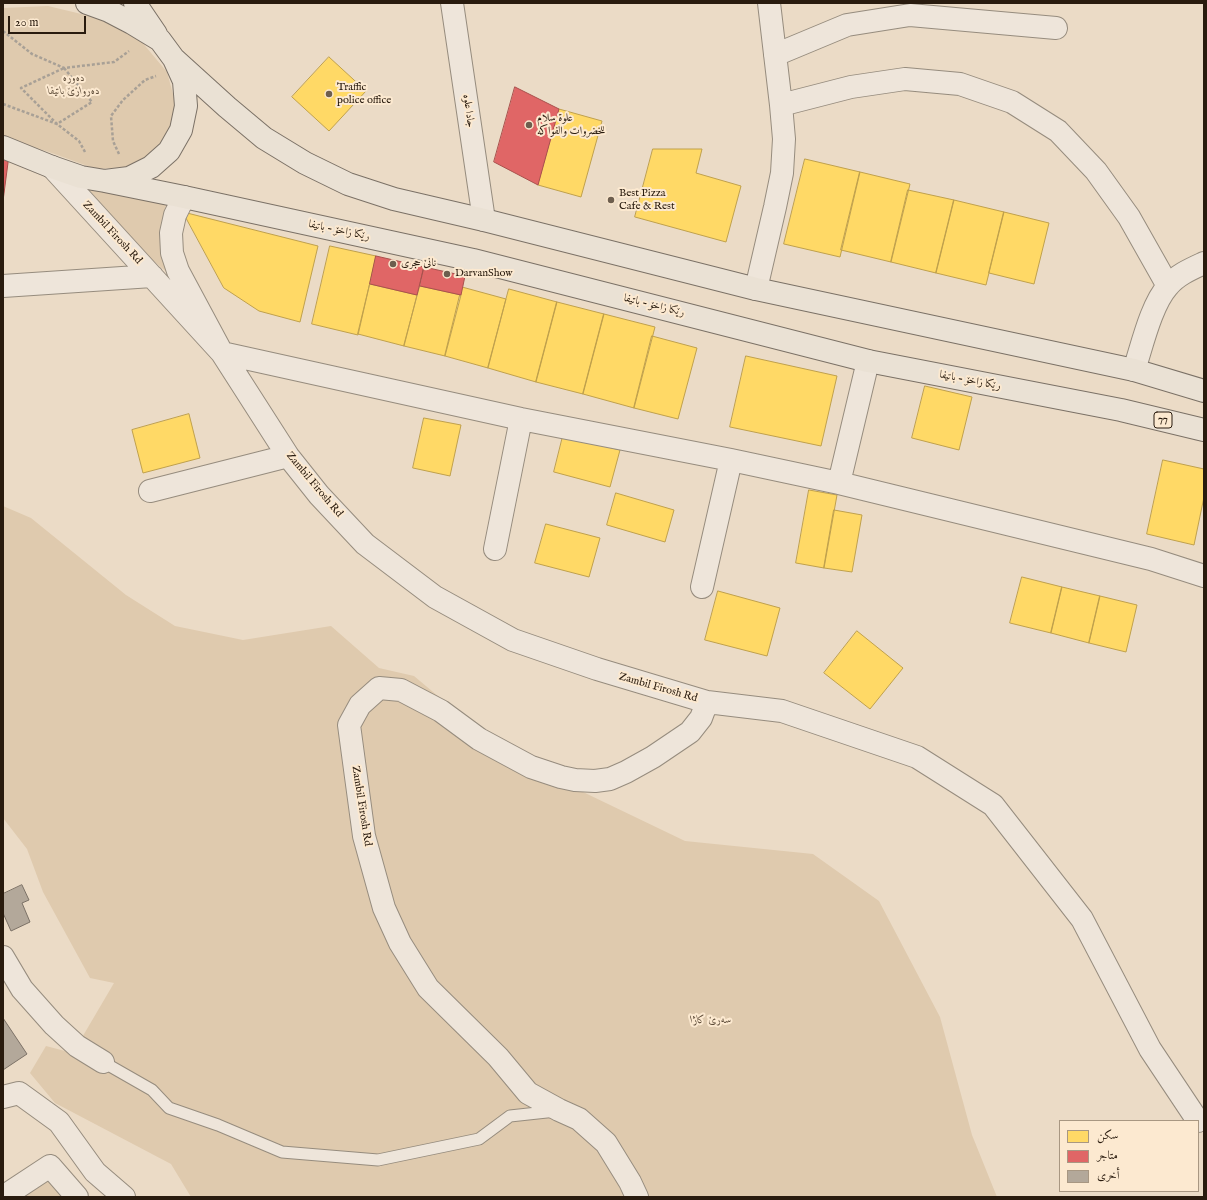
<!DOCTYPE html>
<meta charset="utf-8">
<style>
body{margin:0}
#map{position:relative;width:1207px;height:1200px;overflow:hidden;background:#ebdbc6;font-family:"IM FELL English",Amiri,serif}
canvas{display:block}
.frame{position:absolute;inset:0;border:4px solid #291b0e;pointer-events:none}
.legend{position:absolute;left:1059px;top:1120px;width:140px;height:72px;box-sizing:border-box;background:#fce9d0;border:1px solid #a89782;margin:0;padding:5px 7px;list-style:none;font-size:12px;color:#291b0e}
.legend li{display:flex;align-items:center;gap:8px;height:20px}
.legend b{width:20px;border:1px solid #a89782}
.scale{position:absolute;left:8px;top:16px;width:78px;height:18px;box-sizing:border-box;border:2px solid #291b0e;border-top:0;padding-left:5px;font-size:12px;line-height:14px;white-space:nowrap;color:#291b0e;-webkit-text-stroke:3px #fce9d0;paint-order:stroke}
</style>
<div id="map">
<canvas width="1207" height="1200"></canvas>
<div class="frame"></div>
<ul class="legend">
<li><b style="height:11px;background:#ffd966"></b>سكن</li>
<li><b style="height:11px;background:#e06666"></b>متاجر</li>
<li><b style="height:11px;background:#b3a89a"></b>أخرى</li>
</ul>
<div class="scale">20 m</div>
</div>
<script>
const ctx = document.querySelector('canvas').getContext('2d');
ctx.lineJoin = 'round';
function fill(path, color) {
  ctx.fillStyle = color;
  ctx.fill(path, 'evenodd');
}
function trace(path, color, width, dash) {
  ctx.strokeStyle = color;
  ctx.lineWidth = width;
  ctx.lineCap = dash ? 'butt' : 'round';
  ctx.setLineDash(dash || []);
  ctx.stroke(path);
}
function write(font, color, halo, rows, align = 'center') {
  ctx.font = font + ' "IM FELL English",Amiri,serif';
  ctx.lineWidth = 4;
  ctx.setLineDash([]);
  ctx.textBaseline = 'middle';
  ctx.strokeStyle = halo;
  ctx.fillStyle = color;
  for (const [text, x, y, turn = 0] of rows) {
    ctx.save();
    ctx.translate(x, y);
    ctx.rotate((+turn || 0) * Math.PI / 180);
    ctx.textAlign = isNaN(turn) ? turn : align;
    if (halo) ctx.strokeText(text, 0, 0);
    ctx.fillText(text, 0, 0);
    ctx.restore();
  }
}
fill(new Path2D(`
 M 48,6 L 98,18 L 141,41 L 167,72 L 176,105 L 170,136 L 151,157 L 125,167 L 96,169 L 49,152 L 3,138 L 3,8 Z
 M 86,188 L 166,204 L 160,248 L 169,274 L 143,252 Z
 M 3,506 L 31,518 L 126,595 L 175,626 L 243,640 L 331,626 L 379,668 L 414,676 L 445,702 L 531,767 L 685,841 L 813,854 L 879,901 L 940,1017 L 972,1135 L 997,1197 L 191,1197 L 171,1164 L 55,1103 L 30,1073 L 46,1046 L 80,1055 L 77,1046 L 114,983 L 90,978 L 43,892 L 27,849 L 3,818 Z
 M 48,1177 L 67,1197 L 17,1197 Z`), '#dfcaae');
const homes = new Path2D(`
 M 329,57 L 366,91 L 329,131 L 292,97 Z
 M 559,109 L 602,121 L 581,197 L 538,185 Z
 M 653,149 L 702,149 L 696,173 L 741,186 L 726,242 L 635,217 Z
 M 805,159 L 860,172 L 840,257 L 784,244 Z
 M 860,172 L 910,184 L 891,262 L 841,250 Z
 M 908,190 L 954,200 L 936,273 L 891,262 Z
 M 954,200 L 1004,212 L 986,285 L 936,273 Z
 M 183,212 L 318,246 L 300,322 L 259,311 L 224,288 Z
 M 1004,212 L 1049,223 L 1034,284 L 989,273 Z
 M 330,246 L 376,256 L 358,335 L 312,324 Z
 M 370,284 L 417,295 L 404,346 L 358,334 Z
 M 420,286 L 461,295 L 445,356 L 404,346 Z
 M 462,287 L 506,299 L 488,368 L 445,356 Z
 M 509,289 L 557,302 L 536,382 L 488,368 Z
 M 557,302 L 604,314 L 583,394 L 536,382 Z
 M 604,314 L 655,327 L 634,408 L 583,394 Z
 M 652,336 L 697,348 L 678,419 L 634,408 Z
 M 746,356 L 837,376 L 821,446 L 730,427 Z
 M 925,386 L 972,397 L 959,450 L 912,438 Z
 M 189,414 L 200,458 L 143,473 L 132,430 Z
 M 424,418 L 461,425 L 450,476 L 413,468 Z
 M 563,436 L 620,450 L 610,487 L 554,472 Z
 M 1163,460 L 1204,469 L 1204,497 L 1194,545 L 1147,534 Z
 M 809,490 L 837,495 L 824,568 L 796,563 Z
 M 616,493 L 674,510 L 665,542 L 607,525 Z
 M 834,510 L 862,515 L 852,572 L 824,568 Z
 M 546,524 L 600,538 L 589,577 L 535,563 Z
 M 1022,577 L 1062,587 L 1051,633 L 1010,623 Z
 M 1062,587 L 1100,596 L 1089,643 L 1051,633 Z
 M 718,591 L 780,608 L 767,656 L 705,640 Z
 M 1100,596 L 1137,605 L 1126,652 L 1089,643 Z
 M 857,631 L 903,668 L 870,709 L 824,673 Z`);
fill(homes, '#ffd966');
trace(homes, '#bfa04c', 1);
const shops = new Path2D(`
 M 515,87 L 559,109 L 538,185 L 494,162 Z
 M 3,154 L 9,155 L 3,201 Z
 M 376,256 L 424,267 L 417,295 L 370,284 Z
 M 424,267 L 465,276 L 461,295 L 420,286 Z`);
fill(shops, '#e06666');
trace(shops, '#a9504c', 1);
const building = new Path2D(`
 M 22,885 L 29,900 L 22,903 L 30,922 L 11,931 L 3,913 L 3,894 Z
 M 3,1018 L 27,1054 L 3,1070 Z`);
fill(building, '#b3a89a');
trace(building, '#7b7166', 1);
const service = new Path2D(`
 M 103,1062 L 152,1090 L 169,1108 L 218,1125 L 282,1152 L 378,1160 L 479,1139 L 510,1116 L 556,1111`);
const minor = new Path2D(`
 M 775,55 L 847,25 L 910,15 L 1056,28
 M 781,105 L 851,87 L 905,79 L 960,84 L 1012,102 L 1058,131 L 1096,171 L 1129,217 L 1168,286
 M 52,167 L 222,353 L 288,456 L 319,495 L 365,544 L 435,597 L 513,640 L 597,669 L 707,702 L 782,711 L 917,757 L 993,805 L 1082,919 L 1150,1049 L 1198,1121
 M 184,197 L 175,215 L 171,233 L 172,253 L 178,271 L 222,353 L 521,419 L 731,460 L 839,483 L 1151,559 L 1204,576
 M 3,286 L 152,276
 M 756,289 L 775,207 L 782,173 L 784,139 L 781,105 L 769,3
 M 1134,370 C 1142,346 1151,305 1168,286 C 1177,275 1191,269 1204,263
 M 839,483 L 868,361
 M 150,491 L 288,456
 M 495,549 L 521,419
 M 702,587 L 731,460
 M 3,957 L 22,989 L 54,1025 L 77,1046 L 103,1062
 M 3,1097 L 19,1093 L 59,1122 L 95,1172 L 124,1197
 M 3,1197 L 50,1166 L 77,1197
 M 637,1197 L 630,1182 L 606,1143 L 579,1119 L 559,1110 L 528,1093 L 498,1057 L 428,988 L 400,943 L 384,908 L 364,836 L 349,725 L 360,705 L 379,688 L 401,690 L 441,711 L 479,739 L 531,767 L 561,777 L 575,780 L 595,781 L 610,779 L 626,772 L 653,757 L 690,732 L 701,718 L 707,702`);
const tertiary = new Path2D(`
 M 452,3 L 484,220`);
const trunk = new Path2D(`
 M 135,3 L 156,34
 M 174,59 L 227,107 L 264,138 L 305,163 L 348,184 L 394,199 L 484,220 L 756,289 L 1134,370 L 1204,391
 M 3,147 L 52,167 L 81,177 L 105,181 L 129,178 L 151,167 L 169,151 L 181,130 L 186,106 L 184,81 L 174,59 L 160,40 L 132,23 L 109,11 L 87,3
 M 105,181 L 184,197 L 473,260 L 868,361 L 1121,410 L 1204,430`);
trace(service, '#968c7e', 13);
trace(minor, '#968c7e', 24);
trace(tertiary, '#968c7e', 24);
trace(trunk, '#7b7166', 24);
trace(new Path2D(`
 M 3,31 L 32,54 L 64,68 L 114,62 L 129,51
 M 64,68 L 92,102 L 57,124 L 21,88 Z
 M 3,104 L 57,124 L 79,141 L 85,152
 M 119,154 L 113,141 L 111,116 L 123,100 L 145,80 L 156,76`), '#a8a096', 2.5, [3, 2]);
trace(service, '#eee5da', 11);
trace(minor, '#eee5da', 22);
trace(tertiary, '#eee5da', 22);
trace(trunk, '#eae1d4', 22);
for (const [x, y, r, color] of [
 [329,94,4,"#6d5e4e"],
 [529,125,4,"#6d5e4e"],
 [611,200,4,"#6d5e4e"],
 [393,264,4,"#6d5e4e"],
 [447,274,4,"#6d5e4e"]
]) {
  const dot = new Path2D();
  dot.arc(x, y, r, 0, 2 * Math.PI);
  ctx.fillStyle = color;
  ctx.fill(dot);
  trace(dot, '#fce9d0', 1.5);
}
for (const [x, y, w] of [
 [1163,420,18]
]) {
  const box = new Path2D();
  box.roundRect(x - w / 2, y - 8, w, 16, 3);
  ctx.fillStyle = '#fce9d0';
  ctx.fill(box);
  trace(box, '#291b0e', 1);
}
write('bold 10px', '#291b0e', null, [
 ["77",1163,420]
]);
write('italic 11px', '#5d4b38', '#fce9d0', [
 ["ده‌وره‌",74,79],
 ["ده‌روازێ باتيفا",74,92],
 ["سەرێ کاژا",711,1021]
]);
write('11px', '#291b0e', '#fce9d0', [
 ["Traffic",337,88],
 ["police office",337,101],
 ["علوة سلام",537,119],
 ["للخضروات والفواكه",537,132],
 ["Best Pizza",619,194],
 ["Cafe & Rest",619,207],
 ["نانێ حجری",401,264],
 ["DarvanShow",455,274]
], 'left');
write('11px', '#291b0e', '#fce9d0', [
 ["جادا علوه",468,111,82],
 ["رێکا زاخۆ - باتیفا",339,231,12],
 ["Zambil Firosh Rd",112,233,47],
 ["رێکا زاخۆ - باتیفا",654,306,14],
 ["رێکا زاخۆ - باتیفا",970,381,11],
 ["Zambil Firosh Rd",314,485,50],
 ["Zambil Firosh Rd",658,688,16],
 ["Zambil Firosh Rd",361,806,81]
]);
</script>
